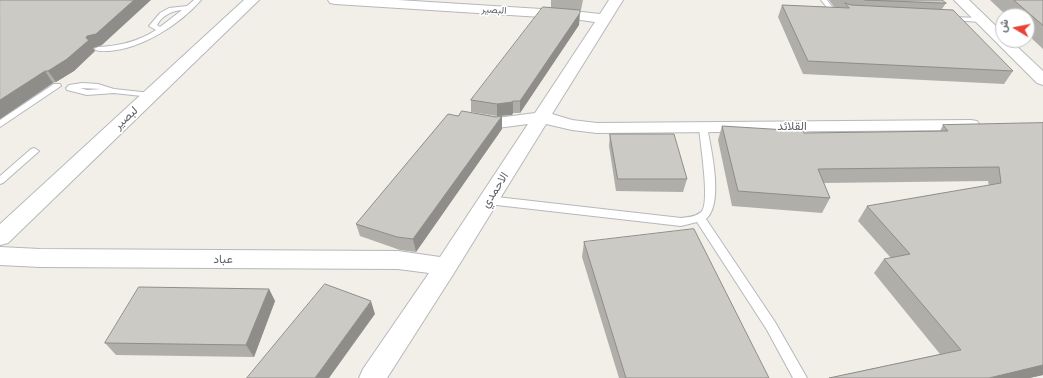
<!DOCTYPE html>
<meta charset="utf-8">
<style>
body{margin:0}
#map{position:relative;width:1043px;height:378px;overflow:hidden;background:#f1efe8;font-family:"Alegreya Sans",Vazirmatn,sans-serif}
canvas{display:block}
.north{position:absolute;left:995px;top:8px;width:40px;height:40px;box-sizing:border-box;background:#fff;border:1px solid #bfc1c3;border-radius:50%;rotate:280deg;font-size:11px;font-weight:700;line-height:16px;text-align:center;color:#5f6368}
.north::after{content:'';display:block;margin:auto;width:14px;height:18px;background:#ea4335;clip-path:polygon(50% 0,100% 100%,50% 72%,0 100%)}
</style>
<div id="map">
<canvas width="1043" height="378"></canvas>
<div class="north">ش</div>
</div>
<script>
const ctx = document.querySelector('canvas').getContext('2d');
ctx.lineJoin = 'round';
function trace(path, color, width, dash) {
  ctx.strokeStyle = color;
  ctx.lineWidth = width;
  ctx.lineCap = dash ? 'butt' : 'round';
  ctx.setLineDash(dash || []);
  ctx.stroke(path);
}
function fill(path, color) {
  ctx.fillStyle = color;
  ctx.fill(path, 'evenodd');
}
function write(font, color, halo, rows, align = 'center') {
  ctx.font = font + ' "Alegreya Sans",Vazirmatn,sans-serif';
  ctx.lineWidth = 3.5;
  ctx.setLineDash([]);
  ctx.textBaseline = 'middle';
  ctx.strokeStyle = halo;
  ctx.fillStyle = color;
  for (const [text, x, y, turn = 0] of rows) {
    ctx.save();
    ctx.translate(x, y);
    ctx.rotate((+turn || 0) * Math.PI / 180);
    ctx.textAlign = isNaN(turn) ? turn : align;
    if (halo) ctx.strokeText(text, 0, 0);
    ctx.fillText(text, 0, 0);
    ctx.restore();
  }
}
const service = new Path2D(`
 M 194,0 L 201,0 C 180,24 142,49 109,51 C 104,51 98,52 94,49 L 98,47 C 119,46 137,42 156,30 L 149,26 L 160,13 L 169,8 L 187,6 ZM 182,10 L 160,27 L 157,25 C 162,16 171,11 182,10 Z
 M 821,0 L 827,0 L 833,8 L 843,13 L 840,15 L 829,10 Z
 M 950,17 L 982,18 L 985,20 L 982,22 L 948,20 L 948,18 Z
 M 82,83 L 98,84 L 114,89 L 151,93 L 155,95 L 151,97 L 114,93 L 87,95 L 67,90 L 66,88 L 69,85 ZM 80,88 L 102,89 L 87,90 Z
 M 54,84 L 60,84 L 61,86 L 0,127 L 0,120 Z
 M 703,124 L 707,127 C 711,148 724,204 706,219 L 775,322 L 807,378 L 793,378 L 767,330 L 697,222 L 681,226 L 488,204 L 484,203 L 483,200 L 484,197 L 488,196 L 681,218 C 688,217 697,217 702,211 C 710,201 700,142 699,127 Z
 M 34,148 L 39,151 L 37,153 L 3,183 L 0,184 L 0,176 L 31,149 Z`);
const minor = new Path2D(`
 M 244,0 L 259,0 L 8,243 L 0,245 L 0,224 Z
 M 328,0 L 398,0 L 573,11 L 600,14 L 609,0 L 623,0 L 552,114 L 572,120 L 597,123 L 971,120 L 977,121 L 980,125 L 977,129 L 971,130 L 597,133 L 572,130 L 546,124 L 454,273 L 387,378 L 359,378 L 363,369 L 429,273 L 398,269 L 40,267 L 0,265 L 0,247 L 40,249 L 398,251 L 440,257 L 528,124 L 497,128 L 469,123 L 466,119 L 469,115 L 475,114 L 497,118 L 535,113 L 595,22 L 573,19 L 335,4 L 330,3 Z
 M 954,0 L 969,0 L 1003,33 L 1003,40 L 1010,40 L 1043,71 L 1043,85 L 1037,83 Z`);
trace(service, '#b5b8bc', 2);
trace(minor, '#b5b8bc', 2);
fill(service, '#fff');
fill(minor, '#fff');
fill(new Path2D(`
 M 0,0 L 102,45 L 93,48 L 95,51 L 74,71 L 56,82 L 53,83 L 0,119 Z
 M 551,0 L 583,0 L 581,10 L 580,10 L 579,25 L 520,113 L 513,113 L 512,115 L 497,116 L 471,112 L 471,100 L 551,8 Z
 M 829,0 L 942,0 L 946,3 L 942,9 L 1013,71 L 1004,84 L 803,74 L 778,17 L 782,5 L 838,8 L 834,7 Z
 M 990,0 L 1043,0 L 1043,49 L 1027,34 L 1027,16 L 1007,16 Z
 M 458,116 L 496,117 L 502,116 L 502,129 L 416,252 L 400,250 L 360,236 L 356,224 Z
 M 1043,123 L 1043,375 L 1030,378 L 829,378 L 940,354 L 874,273 L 884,259 L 891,258 L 858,221 L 867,206 L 989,186 L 988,181 L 824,183 L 830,198 L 822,213 L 732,206 L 718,140 L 722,126 L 804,133 L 940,131 L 943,125 Z
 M 610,134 L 687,179 L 683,192 L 616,191 L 609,146 Z
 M 584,242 L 769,378 L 619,378 L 582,257 Z
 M 269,289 L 275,301 L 254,357 L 116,355 L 105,343 Z`), '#afaea9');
fill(new Path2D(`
 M 134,0 L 151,0 L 102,45 L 93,48 L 95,51 L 74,71 L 56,82 L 48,71 L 86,38 L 87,36 Z
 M 580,10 L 579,25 L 520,113 L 520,101 Z
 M 45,71 L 53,83 L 0,119 L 0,100 Z
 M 513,101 L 513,113 L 512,115 L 497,116 L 497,104 Z
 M 502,116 L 502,129 L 416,252 L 413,239 Z
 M 269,289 L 275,301 L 254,357 L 246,345 Z
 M 371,301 L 375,314 L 329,378 L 315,378 Z
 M 1043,365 L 1043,375 L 1029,378 L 989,378 Z`), '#8f8d8a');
const building = new Path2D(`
 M 0,0 L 134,0 L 96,34 L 87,36 L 86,38 L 89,40 L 67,59 L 48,71 L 45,71 L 0,100 Z
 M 865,0 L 942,0 L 946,3 Z
 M 1014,0 L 1043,0 L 1043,25 Z
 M 845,3 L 851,5 L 953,10 L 1013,71 L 808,61 L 782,5 L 849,8 Z
 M 543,7 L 580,10 L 580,13 L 520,101 L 513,101 L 512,102 L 497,104 L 471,100 Z
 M 462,111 L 496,117 L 502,116 L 413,239 L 397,237 L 356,224 L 448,114 L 458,116 Z
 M 1043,123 L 1043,365 L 989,378 L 829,378 L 961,350 L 884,259 L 910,254 L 867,206 L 1001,183 L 999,167 L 818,169 L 830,198 L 738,191 L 722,126 L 803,131 L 804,133 L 948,131 L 943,125 Z
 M 610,134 L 674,134 L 687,179 L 618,179 Z
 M 694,229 L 769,378 L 626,378 L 584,242 Z
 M 325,284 L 371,301 L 315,378 L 247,378 Z
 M 139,287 L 269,289 L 246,345 L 105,343 Z`);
fill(building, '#cccac5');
trace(building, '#8f8d8a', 1);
write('10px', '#5f6368', '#fff', [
 ["البصير",494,10,4]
]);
write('12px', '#5f6368', '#fff', [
 ["لبصير",126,118,-43],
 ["القلائد",792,126],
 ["الاحمدي",495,190,-57],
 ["عباد",223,259]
]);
</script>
